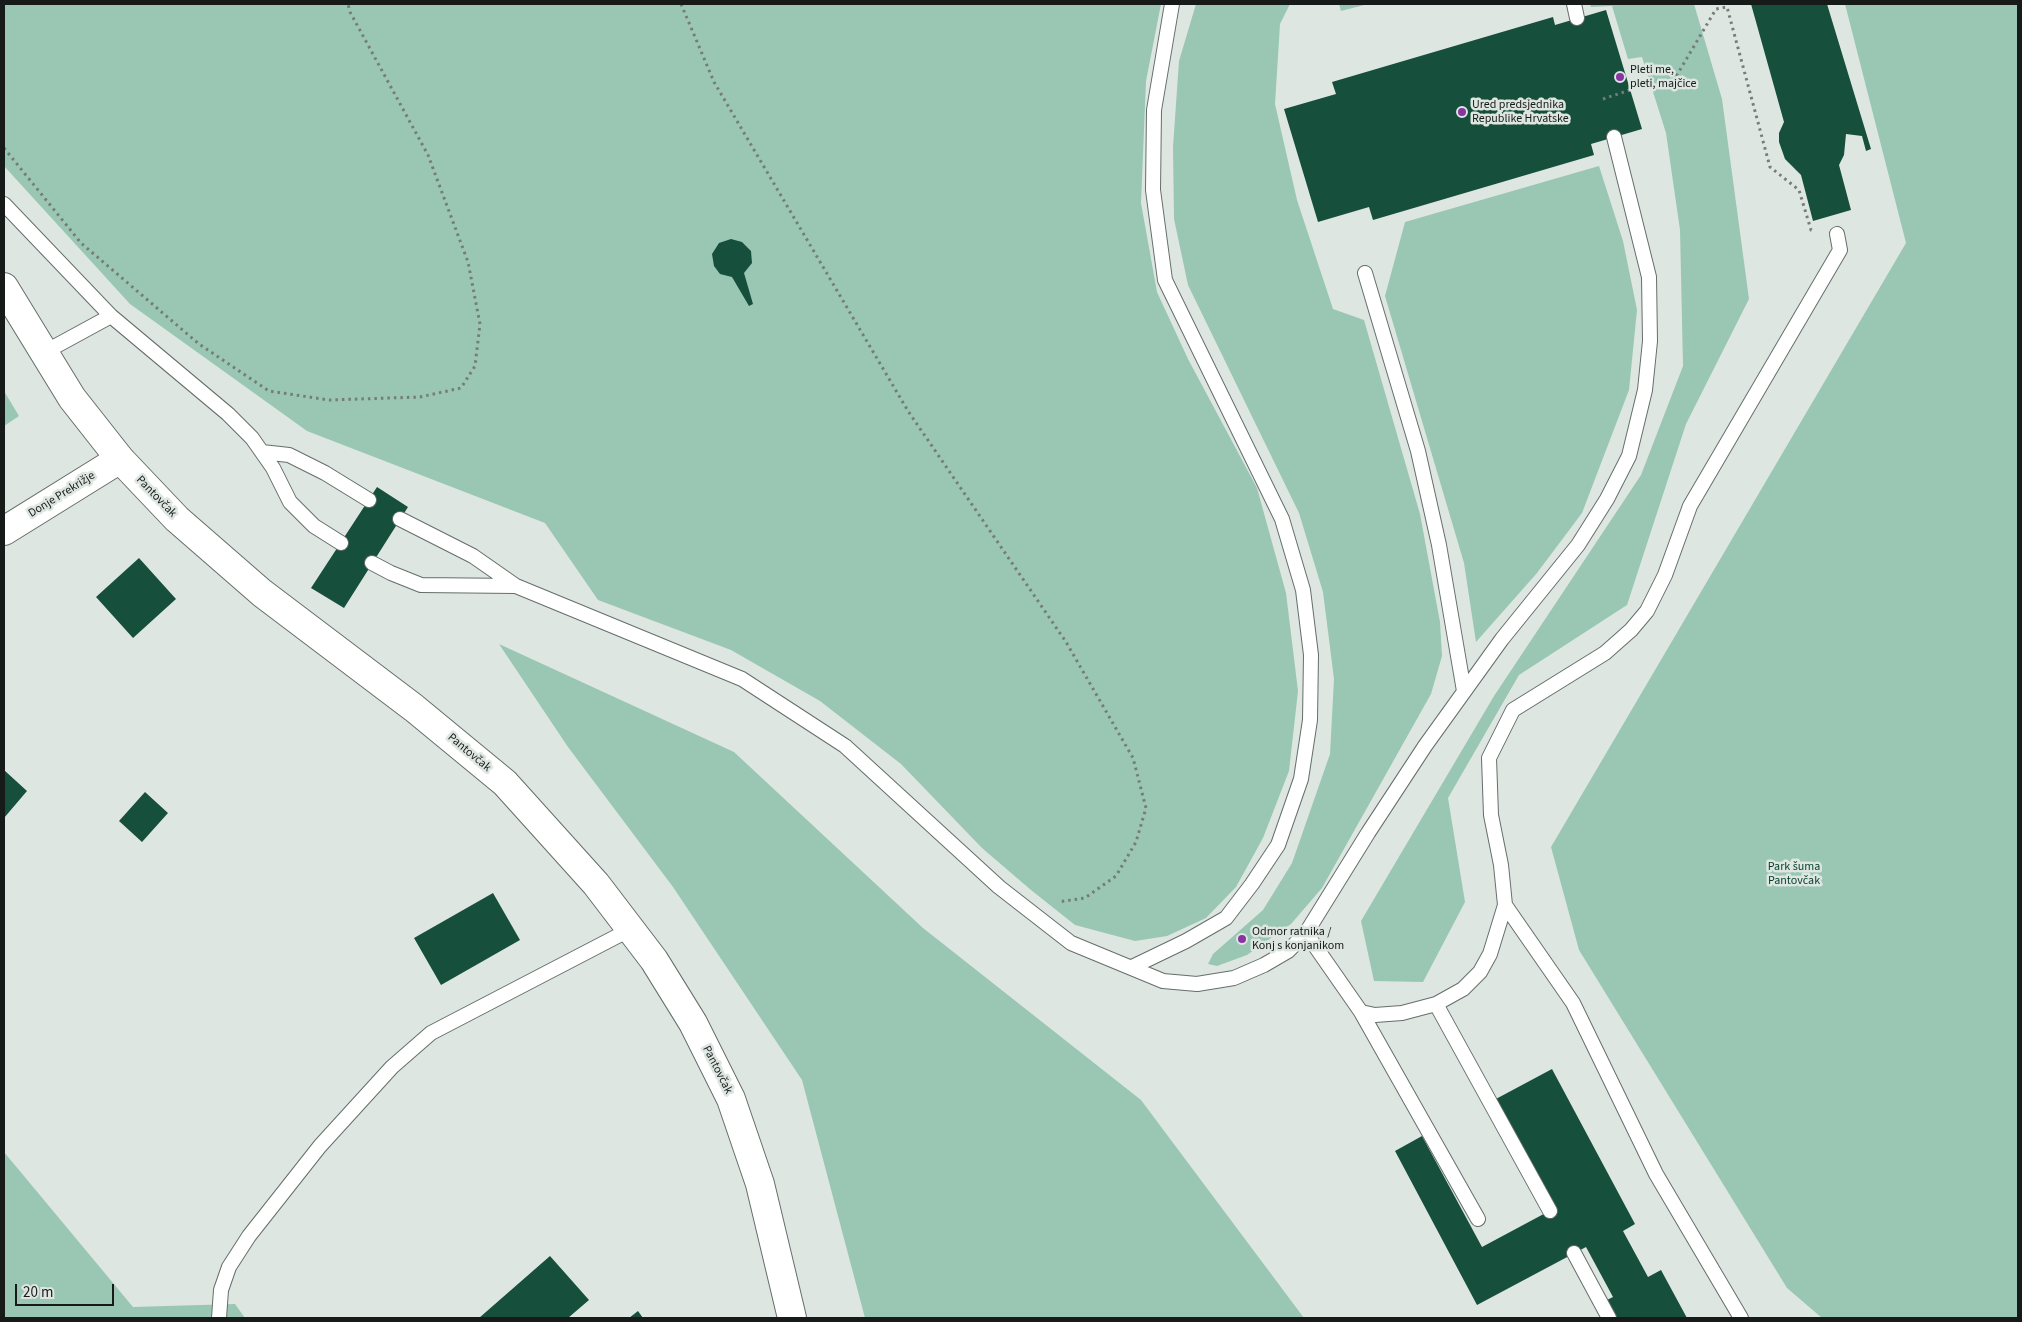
<!DOCTYPE html>
<meta charset="utf-8">
<style>
body{margin:0}
#map{position:relative;width:2022px;height:1322px;overflow:hidden;background:#dee6e2;font-family:"Source Sans 3",sans-serif}
canvas{display:block}
.frame{position:absolute;inset:0;border:5px solid #161a18;pointer-events:none}
.scale{position:absolute;left:15px;top:1284px;width:99px;height:22px;box-sizing:border-box;border:2px solid #161a18;border-top:0;padding-left:6px;font-size:15px;line-height:18px;white-space:nowrap;color:#161a18;-webkit-text-stroke:4px #dee6e2;paint-order:stroke}
</style>
<div id="map">
<canvas width="2022" height="1322"></canvas>
<div class="frame"></div>
<div class="scale">20 m</div>
</div>
<script>
const ctx = document.querySelector('canvas').getContext('2d');
ctx.lineJoin = 'round';
function fill(path, color) {
  ctx.fillStyle = color;
  ctx.fill(path, 'evenodd');
}
function trace(path, color, width, dash) {
  ctx.strokeStyle = color;
  ctx.lineWidth = width;
  ctx.lineCap = dash ? 'butt' : 'round';
  ctx.setLineDash(dash || []);
  ctx.stroke(path);
}
function write(font, color, halo, rows, align = 'center') {
  ctx.font = font + ' "Source Sans 3",sans-serif';
  ctx.lineWidth = 5;
  ctx.setLineDash([]);
  ctx.textBaseline = 'middle';
  ctx.strokeStyle = halo;
  ctx.fillStyle = color;
  for (const [text, x, y, turn = 0] of rows) {
    ctx.save();
    ctx.translate(x, y);
    ctx.rotate((+turn || 0) * Math.PI / 180);
    ctx.textAlign = isNaN(turn) ? turn : align;
    if (halo) ctx.strokeText(text, 0, 0);
    ctx.fillText(text, 0, 0);
    ctx.restore();
  }
}
fill(new Path2D(`
 M 4,4 L 1161,4 L 1146,81 L 1141,203 L 1157,292 L 1188,359 L 1257,488 L 1286,593 L 1298,691 L 1289,771 L 1263,838 L 1236,887 L 1206,918 L 1167,936 L 1135,941 L 1075,925 L 1031,890 L 982,848 L 901,764 L 820,701 L 731,650 L 598,600 L 545,523 L 307,431 L 130,304 L 4,166 Z
 M 1196,4 L 1290,4 L 1280,24 L 1275,104 L 1297,200 L 1333,309 L 1364,320 L 1420,514 L 1440,622 L 1442,656 L 1431,694 L 1322,888 L 1291,924 L 1247,955 L 1217,966 L 1208,964 L 1213,954 L 1263,910 L 1292,863 L 1330,754 L 1334,679 L 1323,592 L 1299,513 L 1188,285 L 1174,219 L 1173,147 L 1179,61 Z
 M 1339,4 L 1368,4 L 1341,11 Z
 M 1590,4 L 1694,4 L 1722,99 L 1749,299 L 1686,424 L 1627,605 L 1519,675 L 1448,798 L 1465,902 L 1423,982 L 1374,981 L 1361,921 L 1494,696 L 1641,475 L 1683,366 L 1680,230 L 1666,133 L 1642,57 L 1628,59 L 1612,6 L 1591,7 Z
 M 1845,4 L 2018,4 L 2018,1318 L 1822,1318 L 1787,1288 L 1579,950 L 1551,847 L 1906,243 Z
 M 1599,166 L 1623,241 L 1637,310 L 1629,390 L 1582,513 L 1537,573 L 1476,642 L 1464,563 L 1385,296 L 1405,222 Z
 M 4,391 L 19,416 L 4,426 Z
 M 499,644 L 734,752 L 923,928 L 1141,1100 L 1304,1318 L 865,1318 L 802,1080 L 673,887 L 568,747 Z
 M 4,1152 L 133,1307 L 235,1304 L 245,1318 L 4,1318 Z`), '#99c7b3');
fill(new Path2D(`
 M 1751,4 L 1827,4 L 1871,149 L 1866,151 L 1862,136 L 1846,134 L 1844,155 L 1839,165 L 1851,210 L 1813,221 L 1801,175 L 1785,159 L 1779,142 L 1779,133 L 1784,122 Z
 M 1606,10 L 1642,129 L 1591,144 L 1594,155 L 1373,220 L 1369,207 L 1318,222 L 1284,109 L 1336,94 L 1332,82 L 1553,17 L 1555,25 Z
 M 731,239 L 742,242 L 751,251 L 752,263 L 744,273 L 753,304 L 749,306 L 732,277 L 720,274 L 714,266 L 712,254 L 719,243 Z
 M 377,487 L 408,507 L 344,608 L 311,588 Z
 M 139,558 L 176,599 L 133,638 L 96,597 Z
 M 4,770 L 27,791 L 4,818 Z
 M 145,792 L 168,813 L 142,842 L 119,821 Z
 M 493,893 L 520,940 L 441,985 L 414,938 Z
 M 1552,1069 L 1635,1224 L 1623,1231 L 1648,1277 L 1661,1270 L 1687,1318 L 1614,1318 L 1605,1301 L 1613,1297 L 1586,1247 L 1477,1305 L 1395,1151 L 1422,1136 L 1482,1247 L 1553,1209 L 1494,1100 Z
 M 550,1256 L 589,1300 L 568,1318 L 479,1318 Z
 M 638,1311 L 643,1318 L 629,1318 Z`), '#174f3d');
const lane = new Path2D(`
 M 1574,4 L 1577,18
 M 4,204 L 111,316
 M 1365,273 L 1418,451 L 1439,545 L 1464,691
 M 43,353 L 111,316 L 228,414 L 252,438 L 273,468 L 290,502 L 314,526 L 341,543
 M 262,452 L 289,455 L 325,473 L 369,500
 M 400,519 L 473,556 L 516,586
 M 372,563 L 391,573 L 421,585 L 516,586 L 742,679 L 845,746 L 999,887 L 1071,943 L 1163,981 L 1197,984 L 1234,978 L 1264,965 L 1288,951 L 1306,933 L 1368,833 L 1425,746 L 1502,639 L 1578,545 L 1607,499 L 1629,456 L 1645,390 L 1650,341 L 1649,277 L 1614,137
 M 1505,905 L 1573,1003 L 1656,1174 L 1741,1318
 M 1306,933 L 1361,1012 L 1375,1015 L 1402,1013 L 1436,1004 L 1463,989 L 1480,972 L 1490,954 L 1505,905 L 1501,865 L 1491,815 L 1489,758 L 1513,710 L 1605,653 L 1631,630 L 1647,611 L 1665,575 L 1690,506 L 1840,250 L 1837,234
 M 1132,967 L 1186,941 L 1226,918 L 1252,884 L 1278,845 L 1301,779 L 1310,720 L 1311,655 L 1303,590 L 1282,519 L 1165,280 L 1153,190 L 1154,110 L 1172,4
 M 1436,1004 L 1550,1211
 M 1361,1012 L 1478,1219
 M 1574,1253 L 1609,1318
 M 219,1318 L 221,1290 L 229,1267 L 249,1236 L 320,1146 L 392,1067 L 431,1033 L 631,929`);
const street = new Path2D(`
 M 4,531 L 120,459`);
const secondary = new Path2D(`
 M 4,287 L 72,398 L 120,459 L 177,519 L 262,593 L 414,708 L 505,783 L 596,884 L 654,960 L 693,1023 L 731,1099 L 760,1184 L 792,1318`);
trace(lane, '#666e6b', 16);
trace(street, '#666e6b', 30);
trace(secondary, '#666e6b', 30);
trace(new Path2D(`
 M 681,4 L 714,82 L 908,411 L 1066,642 L 1133,758 L 1146,808 L 1136,842 L 1116,876 L 1085,898 L 1058,902
 M 1603,99 L 1630,90 L 1650,78 L 1671,85 L 1716,9 L 1727,7 L 1770,167 L 1799,190 L 1811,230 L 1815,231
 M 4,148 L 81,243 L 199,344 L 269,391 L 329,400 L 420,397 L 461,388 L 475,366 L 480,324 L 468,262 L 428,155 L 350,12 L 348,4`), '#767c79', 3, [2.5, 4]);
trace(lane, '#fff', 14);
trace(street, '#fff', 28);
trace(secondary, '#fff', 28);
for (const [x, y, r, color] of [
 [1620,77,5,"#8834a2"],
 [1462,112,5,"#8834a2"],
 [1242,939,5,"#8834a2"]
]) {
  const dot = new Path2D();
  dot.arc(x, y, r, 0, 2 * Math.PI);
  ctx.fillStyle = color;
  ctx.fill(dot);
  trace(dot, '#dee6e2', 2);
}
write('12px', '#161a18', '#dee6e2', [
 ["Pleti me,",1630,70],
 ["pleti, majčice",1630,84],
 ["Ured predsjednika",1472,105],
 ["Republike Hrvatske",1472,119],
 ["Odmor ratnika /",1252,932],
 ["Konj s konjanikom",1252,946]
], 'left');
write('12px', '#161a18', '#dee6e2', [
 ["Donje Prekrižje",62,495,-32],
 ["Pantovčak",156,497,46],
 ["Pantovčak",469,753,40],
 ["Pantovčak",717,1070,63]
]);
write('12px', '#003f2d', '#dee6e2', [
 ["Park šuma",1794,867],
 ["Pantovčak",1794,881]
]);
</script>
